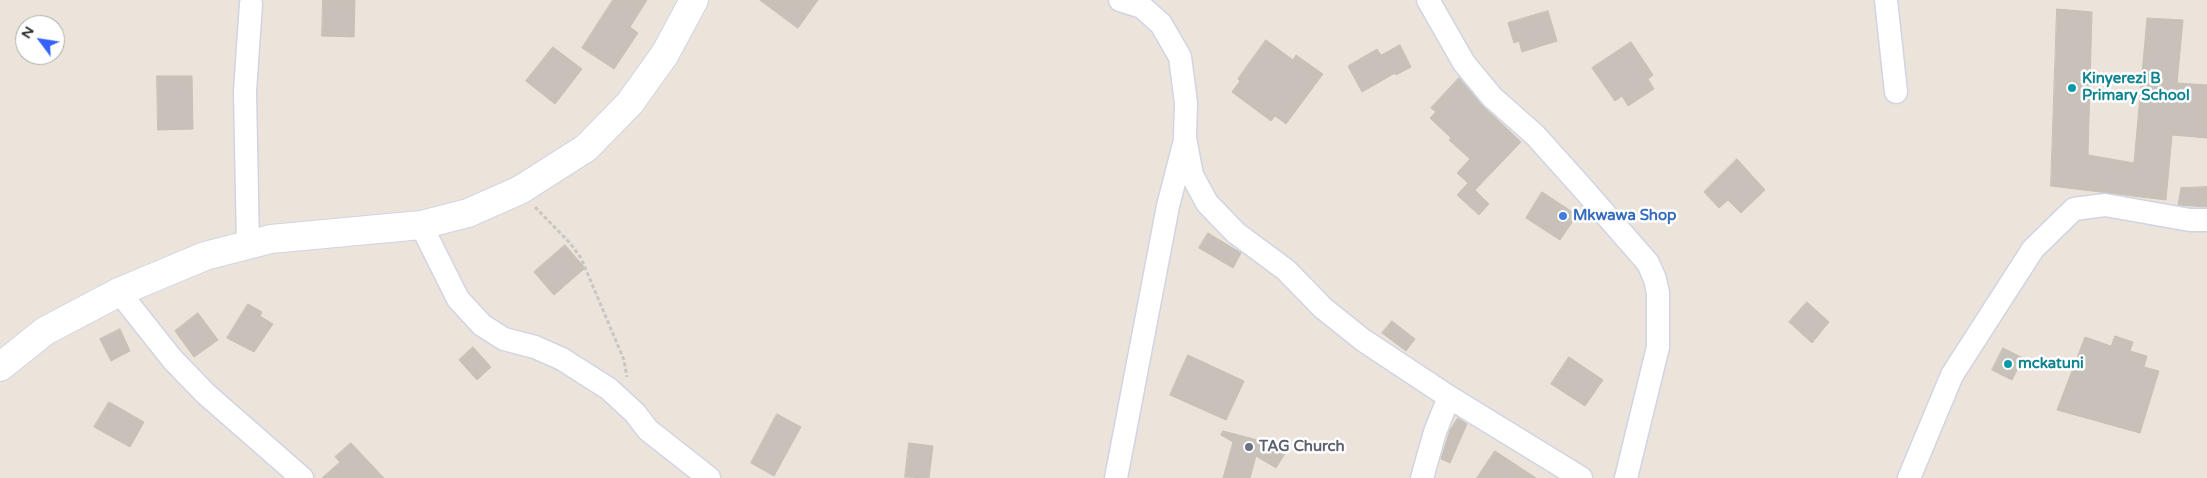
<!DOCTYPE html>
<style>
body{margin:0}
#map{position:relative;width:2207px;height:478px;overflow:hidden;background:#ece4db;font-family:"Varela Round",sans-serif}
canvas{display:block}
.north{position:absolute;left:15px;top:15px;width:50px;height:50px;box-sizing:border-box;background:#fff;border:1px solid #a9a9a9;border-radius:50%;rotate:301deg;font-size:14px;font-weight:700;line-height:20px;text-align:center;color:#292929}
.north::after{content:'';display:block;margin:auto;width:18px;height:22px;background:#3661fd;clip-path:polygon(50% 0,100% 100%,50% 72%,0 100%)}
</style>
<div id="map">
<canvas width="2207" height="478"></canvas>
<div class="north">N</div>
</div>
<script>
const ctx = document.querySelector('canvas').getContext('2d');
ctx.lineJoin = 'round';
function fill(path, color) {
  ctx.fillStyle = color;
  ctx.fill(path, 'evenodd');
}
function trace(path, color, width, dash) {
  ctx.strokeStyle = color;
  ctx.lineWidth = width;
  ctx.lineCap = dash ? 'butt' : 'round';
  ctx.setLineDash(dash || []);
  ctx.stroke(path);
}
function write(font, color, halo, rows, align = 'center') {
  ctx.font = font + ' "Varela Round",sans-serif';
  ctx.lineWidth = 5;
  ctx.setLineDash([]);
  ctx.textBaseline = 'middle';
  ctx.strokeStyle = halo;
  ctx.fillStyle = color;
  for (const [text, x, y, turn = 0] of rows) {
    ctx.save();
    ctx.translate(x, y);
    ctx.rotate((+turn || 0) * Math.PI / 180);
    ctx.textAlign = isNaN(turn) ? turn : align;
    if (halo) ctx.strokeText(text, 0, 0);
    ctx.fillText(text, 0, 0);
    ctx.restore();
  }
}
const building = new Path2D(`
 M 323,0 L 355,0 L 354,37 L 322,36 Z
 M 613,0 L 647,0 L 630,27 L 638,33 L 614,69 L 582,48 Z
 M 760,0 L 818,0 L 798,28 Z
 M 2057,9 L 2092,12 L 2088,155 L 2134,163 L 2147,18 L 2183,20 L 2177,83 L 2207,85 L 2207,138 L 2172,135 L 2166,200 L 2051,186 Z
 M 1548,11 L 1557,41 L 1522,52 L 1519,41 L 1514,43 L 1508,23 Z
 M 1266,40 L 1293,60 L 1296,55 L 1323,74 L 1286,124 L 1275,116 L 1271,121 L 1232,92 L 1240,81 L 1238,79 Z
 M 1631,42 L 1653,75 L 1648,79 L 1654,89 L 1628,106 L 1622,96 L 1615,101 L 1592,68 Z
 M 1400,45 L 1411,67 L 1396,75 L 1395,73 L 1362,92 L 1348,66 L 1377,49 L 1381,55 Z
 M 553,47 L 582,69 L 555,104 L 526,81 Z
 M 157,76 L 192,76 L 193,129 L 158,130 Z
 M 1459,78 L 1482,105 L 1521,142 L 1475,190 L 1489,204 L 1479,215 L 1457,195 L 1468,183 L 1457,173 L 1470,159 L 1449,140 L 1451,138 L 1430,118 L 1436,112 L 1431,108 Z
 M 1737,159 L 1765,190 L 1741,213 L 1728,200 L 1719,208 L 1704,192 Z
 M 2207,187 L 2207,207 L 2178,205 L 2181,188 Z
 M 1542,192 L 1577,215 L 1560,240 L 1526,218 Z
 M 1208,233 L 1241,253 L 1233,268 L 1199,248 Z
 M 565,245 L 585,268 L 554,295 L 534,272 Z
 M 1807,302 L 1829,322 L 1812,343 L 1789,322 Z
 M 248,304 L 262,312 L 260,316 L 273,324 L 254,352 L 227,338 Z
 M 198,313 L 218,340 L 194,357 L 175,331 Z
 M 1392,321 L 1415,339 L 1406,351 L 1382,333 Z
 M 120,329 L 130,351 L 111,361 L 100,339 Z
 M 2115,336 L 2133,342 L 2130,351 L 2147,356 L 2144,367 L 2159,371 L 2140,433 L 2057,410 L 2085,337 L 2111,346 Z
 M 473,347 L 491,367 L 477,380 L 459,360 Z
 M 2003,348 L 2023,358 L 2012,380 L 1992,370 Z
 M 1188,355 L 1244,381 L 1226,420 L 1170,395 Z
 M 1569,357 L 1603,380 L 1585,406 L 1551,384 Z
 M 109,402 L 144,422 L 130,447 L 94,427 Z
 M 777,414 L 801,427 L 774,476 L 751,463 Z
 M 1458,418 L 1467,424 L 1450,463 L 1441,459 L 1450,430 Z
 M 1223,431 L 1273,444 L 1286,452 L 1276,468 L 1256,456 L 1250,478 L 1223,478 L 1233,442 L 1221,435 Z
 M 351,443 L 384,478 L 322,478 L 340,462 L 335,457 Z
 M 909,443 L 933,446 L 929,478 L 905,477 Z
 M 1495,451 L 1536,478 L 1477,478 Z`);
fill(building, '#c7c1ba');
trace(building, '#c7c0b4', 1);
const minor = new Path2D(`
 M 1120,0 L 1142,7 L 1161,24 L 1180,57 L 1186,103 L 1185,138 L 1192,175 L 1207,203 L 1236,233 L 1286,270 L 1323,308 L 1363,340 L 1449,397 L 1581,478
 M 1428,0 L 1464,63 L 1492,97 L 1535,135 L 1579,184 L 1648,263 L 1655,279 L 1658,293 L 1658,347 L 1626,478
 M 1886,0 L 1896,92
 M 421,225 L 458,299 L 482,325 L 504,339 L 535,347 L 562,359 L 609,389 L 635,413 L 648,430 L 709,478
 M 248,246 L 245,91 L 251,4
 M 119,292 L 173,360 L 206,394 L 302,478
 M 1116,478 L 1168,206 L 1184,144
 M 1422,478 L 1435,432 L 1449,397
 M 1909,478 L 1952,375 L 2033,249 L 2074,209 L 2105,205 L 2190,220 L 2207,220`);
const tertiary = new Path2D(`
 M 0,367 L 45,331 L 119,292 L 205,256 L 271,239 L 421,225 L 468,213 L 520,190 L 586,148 L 630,103 L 665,54 L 694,0`);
trace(minor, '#d0d4e3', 25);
trace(tertiary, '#d0d4e3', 30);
trace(new Path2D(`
 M 535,207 L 570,243 L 581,258 L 624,360 L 627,377`), '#c7c7c7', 3, [4, 2.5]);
trace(minor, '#fff', 22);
trace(tertiary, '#fff', 28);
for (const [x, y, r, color] of [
 [2072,88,5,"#0f9aa8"],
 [1563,216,5,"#3f7fe0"],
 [2008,364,5,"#0f9aa8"],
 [1249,447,5,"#6b7280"]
]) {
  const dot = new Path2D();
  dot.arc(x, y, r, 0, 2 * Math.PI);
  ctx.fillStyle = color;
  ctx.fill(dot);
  trace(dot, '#fff', 2);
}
write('bold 15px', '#0d838f', '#fff', [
 ["Kinyerezi B",2082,79],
 ["Primary School",2082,96],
 ["mckatuni",2018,364]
], 'left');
write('bold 15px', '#366cbe', '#fff', [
 ["Mkwawa Shop",1573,216]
], 'left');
write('bold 15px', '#5b616d', '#fff', [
 ["TAG Church",1259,447]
], 'left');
</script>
